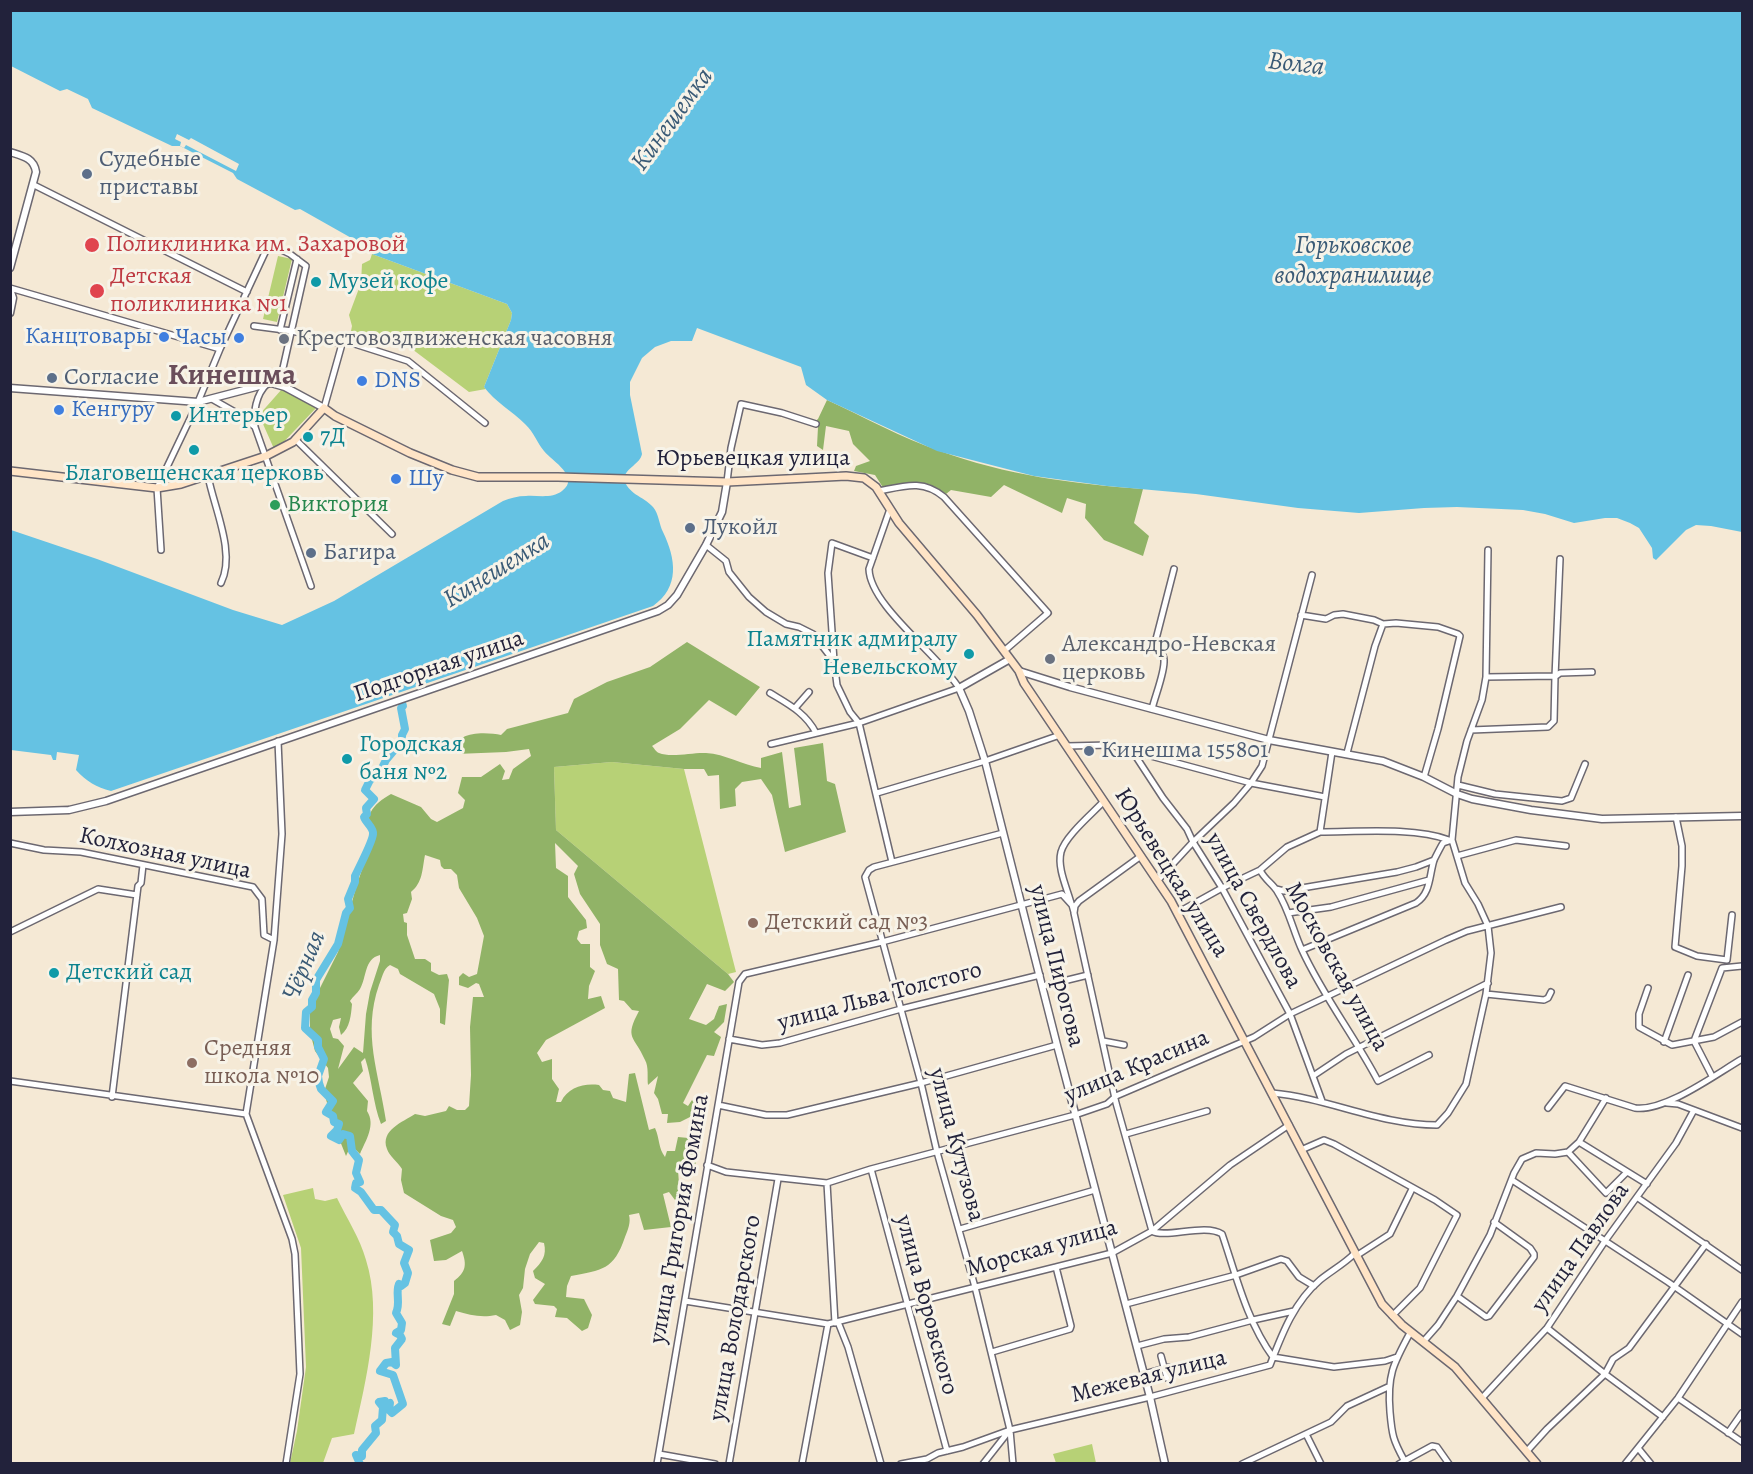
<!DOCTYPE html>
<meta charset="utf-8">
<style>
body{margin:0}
#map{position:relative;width:1753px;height:1474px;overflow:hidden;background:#f5e9d5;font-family:Alegreya,serif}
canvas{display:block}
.frame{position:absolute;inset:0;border:12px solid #22223b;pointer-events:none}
</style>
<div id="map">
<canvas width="1753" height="1474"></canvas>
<div class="frame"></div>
</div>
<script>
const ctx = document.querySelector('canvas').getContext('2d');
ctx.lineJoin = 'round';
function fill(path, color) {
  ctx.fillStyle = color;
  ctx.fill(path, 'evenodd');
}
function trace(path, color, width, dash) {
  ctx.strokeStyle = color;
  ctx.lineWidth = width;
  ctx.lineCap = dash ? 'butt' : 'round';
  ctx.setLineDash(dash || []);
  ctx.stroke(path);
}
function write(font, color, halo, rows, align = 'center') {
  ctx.font = font + ' Alegreya,serif';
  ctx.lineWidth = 6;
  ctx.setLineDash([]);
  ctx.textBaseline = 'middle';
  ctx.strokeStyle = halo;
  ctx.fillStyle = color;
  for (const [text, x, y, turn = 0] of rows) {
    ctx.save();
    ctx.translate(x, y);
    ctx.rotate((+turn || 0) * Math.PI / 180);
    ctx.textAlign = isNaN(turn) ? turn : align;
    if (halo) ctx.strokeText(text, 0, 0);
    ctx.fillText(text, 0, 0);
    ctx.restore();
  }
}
fill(new Path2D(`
 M 372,254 L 507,304 L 512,313 L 511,320 L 484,387 L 486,389 L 469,392 L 412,349 L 361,337 L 362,335 L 351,331 L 352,326 L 349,315 L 361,283 L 362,264 L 370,260 Z
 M 278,256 L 292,259 L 277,322 L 263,319 Z
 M 282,389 L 317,407 L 275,451 L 259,415 Z
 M 612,762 L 684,769 L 736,972 L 728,974 L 556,830 L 554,767 Z
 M 313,1188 L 315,1199 L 325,1201 L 337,1198 C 347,1219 360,1238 366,1260 C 383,1314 366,1380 354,1434 L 332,1438 L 323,1463 L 290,1463 L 297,1431 L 306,1367 L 301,1248 L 283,1195 Z
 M 1092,1444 L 1096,1463 L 1056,1463 L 1053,1454 Z`), '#b7d176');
fill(new Path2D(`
 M 827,400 C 864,417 902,438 940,451 C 1005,475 1074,484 1143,489 L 1134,523 L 1149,536 L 1143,556 L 1104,540 L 1085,518 L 1086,504 L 1067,498 L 1062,513 L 1004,485 L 991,497 L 951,490 L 946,494 C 926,478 910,482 887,488 L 882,486 L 875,475 L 854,471 L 856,466 L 870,461 L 853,444 L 849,431 L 826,426 L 823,450 L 817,446 L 818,427 L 810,425 L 818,419 Z
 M 687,642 L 760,687 L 736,716 L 709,700 L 680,729 L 652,746 C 654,748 656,752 659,753 C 671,758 694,752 706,753 C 725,754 743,765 761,768 L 761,758 L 782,752 L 789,808 L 801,805 L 794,748 L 823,743 L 827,781 L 835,784 L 846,832 L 785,852 L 772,795 L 761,779 L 742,782 L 735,789 L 736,806 L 720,809 L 719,775 L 708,776 L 704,769 L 684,769 L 612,762 L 554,767 L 556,830 L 728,974 L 734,982 L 725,991 L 707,984 L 689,1019 L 706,1025 L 714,1019 L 719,1006 L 727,1004 L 724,1022 L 714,1032 L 721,1037 L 714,1056 L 707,1055 L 683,1103 L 688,1106 L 692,1100 L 700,1112 L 680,1122 L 667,1123 L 668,1114 L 662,1114 L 658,1099 L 654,1093 L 658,1076 L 648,1085 C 647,1077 649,1067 645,1060 C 634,1035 624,1039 639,1011 L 632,1010 L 624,1001 L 619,1000 L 618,969 L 607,964 L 600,945 L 600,924 L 580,894 L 574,874 L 578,866 L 555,843 L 556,868 L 568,876 L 568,897 L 586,920 L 587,928 L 579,931 L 577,939 L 581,944 L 590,944 L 590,967 L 595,971 L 589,986 L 588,999 L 601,996 L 605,1008 L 546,1040 L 537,1053 L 542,1062 L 552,1059 L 552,1079 L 559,1089 L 556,1102 L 561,1102 C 568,1087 584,1083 599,1085 L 603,1090 L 610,1091 L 613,1098 L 626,1102 L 629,1074 L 635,1073 L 649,1130 L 655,1128 C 660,1139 658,1148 665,1157 L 667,1151 L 675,1151 L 678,1137 L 699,1139 L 695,1167 L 678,1170 L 680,1198 L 675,1200 L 669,1192 L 663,1194 L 671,1227 L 644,1230 L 639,1213 L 629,1215 C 631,1222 628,1230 625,1237 C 614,1270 602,1270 571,1276 L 567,1286 L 566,1297 L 584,1299 L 592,1315 L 588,1328 L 582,1331 L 567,1318 L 555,1317 L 557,1309 L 554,1306 L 535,1304 L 533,1300 L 545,1284 L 535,1278 L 533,1271 C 542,1262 547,1256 544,1243 L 539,1242 L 530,1254 L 525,1269 L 523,1288 L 519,1295 L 522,1312 L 520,1325 L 510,1330 L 505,1320 L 496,1315 C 481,1318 470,1315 456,1311 L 450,1326 L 442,1324 L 454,1294 L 454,1281 C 466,1272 467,1265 462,1251 L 446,1260 L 434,1261 L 430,1240 L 451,1233 L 456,1227 L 453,1220 L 441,1216 L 404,1193 L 401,1180 L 402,1169 C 398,1162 389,1156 387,1149 C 380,1130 403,1122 415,1114 L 425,1116 L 446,1111 L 449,1106 L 457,1110 L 465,1110 L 469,1106 L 471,1075 L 470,1027 L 473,997 L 484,997 L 479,984 L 476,983 L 468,988 L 459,985 L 459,977 L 463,973 L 469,977 L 477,974 L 484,936 L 477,918 L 459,888 L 457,875 L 451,869 L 444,869 L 441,866 L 440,860 L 425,855 C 422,870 423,882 411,892 L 412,899 L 407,913 L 403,914 L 404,922 L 407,923 L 407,935 L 415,959 L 425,959 L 431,963 L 431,971 L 439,975 L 447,974 L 449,980 L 445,1025 L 440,1023 L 440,1009 L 434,994 L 400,974 L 398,969 L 390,965 C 383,969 382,978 379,985 C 362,1034 379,1073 386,1121 L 381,1124 C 373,1104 372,1079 365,1058 L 361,1062 L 363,1071 L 353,1083 L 368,1101 L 367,1111 C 376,1125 366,1140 360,1154 L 351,1145 L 346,1156 L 332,1121 L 324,1092 L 329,1077 L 328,1068 L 315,1051 L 310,1032 L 310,1008 L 338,952 L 357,884 L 373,838 C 361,818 373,804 391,794 L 421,807 L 431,819 L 437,822 L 463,808 L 465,800 L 458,793 L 462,777 L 481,777 L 500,764 L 505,771 L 502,780 L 509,779 L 513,769 L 531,756 L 529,749 L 506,752 L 456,754 C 451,730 487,732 501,735 L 507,729 L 568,713 L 574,699 L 607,682 L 650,667 ZM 380,955 L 380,961 L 370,992 L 366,1014 L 363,1053 L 354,1047 L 338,1069 L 344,1046 L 338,1039 L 333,1038 L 330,1029 L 333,1020 L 341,1018 L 339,1027 L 341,1035 C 350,1028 351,1015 352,1004 L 350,1001 C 353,996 357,994 360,989 C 367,977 364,959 380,955 Z`), '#91b367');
fill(new Path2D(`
 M 11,11 L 1742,11 L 1742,532 L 1711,526 L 1696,525 L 1686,530 L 1656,560 L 1653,558 L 1652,548 L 1639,528 L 1630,523 L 1617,518 L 1605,518 L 1574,523 L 1545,514 L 1523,510 L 1457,507 L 1424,508 L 1359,513 L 1298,508 L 1196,494 L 1107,486 L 1034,476 L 937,451 L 827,400 L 806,385 L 801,367 L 697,328 L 692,341 L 671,341 L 655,347 L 642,358 L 630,382 L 630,395 L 642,454 C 640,464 627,467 624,478 C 627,494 643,496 653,507 C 659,514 659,524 663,532 C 676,559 680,587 653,606 L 111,791 C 96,787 87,782 76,770 L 79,755 L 57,752 L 56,760 L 53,760 L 51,755 L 11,750 L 11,530 L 97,559 L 233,610 L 282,625 L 334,601 L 503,501 C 510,498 518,496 526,496 C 537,495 552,499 562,491 C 581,477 552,461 544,451 C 537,443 534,432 525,424 C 512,411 495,402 484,387 L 511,320 L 512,313 L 507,304 L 372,254 L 362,244 L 300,209 L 295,210 L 237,179 L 233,173 L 180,146 L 172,146 L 92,108 L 88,99 L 67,89 L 60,91 L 11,66 Z`), '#65c2e3');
fill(new Path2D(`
 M 177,134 L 189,140 L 191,138 L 239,164 L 236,171 L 186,145 L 184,148 L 180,146 L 181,142 L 175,139 Z`), '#f5e9d5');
trace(new Path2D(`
 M 360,1464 L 356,1455 L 362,1456 L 362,1450 L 376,1433 L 375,1426 L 382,1420 L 383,1407 L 379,1402 L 385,1401 L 386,1405 L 390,1403 L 389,1410 L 392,1413 L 403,1404 L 393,1375 L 380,1371 L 386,1363 L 392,1362 L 396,1365 L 395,1348 L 402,1339 L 400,1335 L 396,1333 L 401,1330 L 402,1323 L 396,1313 C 401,1302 395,1294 399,1284 L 401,1286 L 405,1283 L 408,1273 L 404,1263 L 409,1250 L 399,1244 L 397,1236 L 393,1232 L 395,1225 L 381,1210 L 374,1210 L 361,1192 L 355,1188 L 356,1183 L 360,1182 L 356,1173 L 359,1160 L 352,1151 L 350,1136 L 343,1134 L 339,1140 L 331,1136 L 337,1130 L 339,1124 L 334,1122 L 333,1116 L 326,1112 L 333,1101 L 321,1089 L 319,1083 L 318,1076 L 324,1059 L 318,1047 L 318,1040 L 305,1028 L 306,1012 L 312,1007 L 312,1000 L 316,993 L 316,980 L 338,944 L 346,913 L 350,908 L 348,899 L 355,882 L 355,876 C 358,870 373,840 373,834 C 374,828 366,823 364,817 L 367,814 L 366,808 L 374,799 L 365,790 L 370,780 L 379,774 L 386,760 L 402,741 L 402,735 L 405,729 L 401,708 L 403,706 L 402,703`), '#65c2e3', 8);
const minor = new Path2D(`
 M 34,185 L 247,292
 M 10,288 L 220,349
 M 254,326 L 292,331 L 342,344 L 347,342 L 358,345 L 408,361 L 485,423
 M 280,330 L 297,259
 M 281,377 C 277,379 271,381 267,384 C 256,394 253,413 255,427 L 311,586
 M 212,399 L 242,416 L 255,427
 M 324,408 L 342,344
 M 295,439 L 392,534
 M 208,476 C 214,508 236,553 221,583
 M 727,482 L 731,448 L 741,404 L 782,413 L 816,424
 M 879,491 C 904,486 923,479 944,497 L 1048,613 L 1004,651
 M 706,545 L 726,561 L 729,572 L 749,597 L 766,612 L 786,624 L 799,627 L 813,634 L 833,660
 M 161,550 L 157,488 L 198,402 L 220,349 L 269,244 L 290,254 L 306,266 L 281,377 L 282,384 L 285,387
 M 873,558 L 832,543 L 828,573 L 834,661 L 837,685 L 850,712 L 859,723 L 892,862
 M 1301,615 L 1326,619 L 1334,615 L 1343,614 L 1374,620 L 1383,624 L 1396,623 L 1438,627 L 1458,634 L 1460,636 L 1438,729 L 1424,777
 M 1556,676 L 1560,673 L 1592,672
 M 1555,677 L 1560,559
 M 770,693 C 788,704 806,713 816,733
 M 795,708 L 809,692
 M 1152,709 C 1155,696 1165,672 1164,660 C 1164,652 1157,650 1155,643 L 1174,569
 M 1471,730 L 1548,727 L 1554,721 L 1555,676 L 1486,677
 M 278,741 L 282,834 L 274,940 L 246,1114 L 292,1239 L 295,1254 L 300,1374 L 286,1464
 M 771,744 L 859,723 L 959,688 C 939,655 870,606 869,569 L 890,509
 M 1067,746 L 1110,745 L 1251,783 L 1325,797
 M 1131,749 L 1163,798 L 1187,829 L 1193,842 L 1222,888 L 1290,1014 L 1322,1101
 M 1347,753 L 1375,646 L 1383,624
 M 1458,785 L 1495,794 L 1562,801 L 1571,798 L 1585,764
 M 877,793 L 985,761 L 1060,735
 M 1676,817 L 1682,846 L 1682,866 L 1675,947 L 1697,956 L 1727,960 L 1732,915
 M 1320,832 C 1358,832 1414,827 1449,840
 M 1003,833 L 874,867 L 869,870 L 865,877 L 921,1083 L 937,1152 L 975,1287 L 1010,1430 L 1013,1464
 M 10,843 L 44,850 L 81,852 L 253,887 L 262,899 L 264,935 L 274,940
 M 1141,856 L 1079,901 L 1075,906 L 1074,913 L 1116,1103 L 1152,1231
 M 1457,856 L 1516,840 L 1566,846
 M 1260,870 C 1265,880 1272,883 1277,891 C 1289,909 1293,931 1302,950 C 1323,996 1355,1037 1378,1081 L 1429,1055
 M 1158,880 L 1193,842 L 1234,803 L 1251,783 L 1262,766 L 1312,575
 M 1276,889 L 1284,891 L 1397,872 L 1416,867 L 1434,860
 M 1071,903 C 1067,888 1057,868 1061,852 C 1065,836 1093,813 1104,801
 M 1177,913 L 1222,888 L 1260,870 L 1287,847 L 1320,832 L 1332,752
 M 1288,913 L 1331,907 L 1429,880
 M 10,932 L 98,889 L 137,895
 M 1302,950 L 1416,903 C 1431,893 1429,876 1434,860 C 1437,854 1440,848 1443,843 L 1452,840
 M 1043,986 L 1088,975
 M 1648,988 L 1639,1014 L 1639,1027 L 1672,1045 L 1714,1037 L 1742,1022
 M 1486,994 L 1544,1000 L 1548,998 L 1551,992
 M 729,1039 L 762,1045 L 780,1043 L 901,1009 L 1040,975
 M 1103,1041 L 1124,1045
 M 1664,1042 L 1688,975
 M 1313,1076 L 1346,1054 L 1488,983
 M 1712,1076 L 1694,1041 L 1722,968 L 1742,966
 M 10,1081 L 246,1114
 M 1272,1093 C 1328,1098 1380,1125 1437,1125 L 1448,1113 L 1466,1084 L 1486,994 L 1491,953 L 1488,926 L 1478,904 L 1465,883 L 1452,840 L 1458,777 L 1467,741 L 1482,700 L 1486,677 L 1488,550
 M 112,1097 L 138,886 L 141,883 L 143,865
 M 1667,1103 L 1678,1104 L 1742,1128
 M 718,1105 L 766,1115 L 787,1115 L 921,1083 L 1057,1045
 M 1548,1108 L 1565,1086 L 1635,1108 C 1665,1112 1716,1074 1742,1059
 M 1126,1134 L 1207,1111
 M 1579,1142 L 1647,1184
 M 1301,1150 L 1324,1140 L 1334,1144 L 1435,1200 L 1457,1215 L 1420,1288 L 1392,1316
 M 1568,1152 L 1606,1193 L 1627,1172
 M 707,1165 L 726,1172 L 827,1183 L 871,1169 L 1075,1115 L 1107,1104 L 1116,1096 L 1254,1037 L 1290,1014 L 1446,940 L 1467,931 L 1561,907
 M 871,1169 L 947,1451
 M 1512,1180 L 1668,1282 L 1742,1334
 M 827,1183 L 835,1323
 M 1638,1198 L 1742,1270
 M 960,1229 L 1095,1190
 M 1152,1231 C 1165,1239 1205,1223 1222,1234 C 1236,1275 1247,1322 1273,1357 L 1334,1367 L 1385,1361 L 1397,1357
 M 1356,1256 L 1390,1234 L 1412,1189
 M 1457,1296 L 1486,1317 L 1489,1316 L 1534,1257 L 1534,1254 L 1530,1248 L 1494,1222
 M 685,1301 L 828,1324 L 1112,1253 L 1152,1231 L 1230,1165 L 1289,1125
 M 1126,1304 L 1236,1275 L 1281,1259 L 1287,1261 L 1299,1277 L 1314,1286
 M 838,1322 L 848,1347 L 881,1464
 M 1547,1328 L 1605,1374 L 1663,1417
 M 1423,1342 L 1438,1325 L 1457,1296 L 1490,1235 L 1514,1173 L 1522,1159 L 1536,1153 L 1555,1154 L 1568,1152 L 1579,1142 L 1606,1098
 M 1137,1346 L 1164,1339 L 1189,1337 L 1253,1320 L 1294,1311
 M 992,1352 L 1070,1329 L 1071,1326 L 1056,1267
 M 1161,1356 L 1167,1378
 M 1144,1374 L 1169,1367
 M 1483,1397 L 1547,1328 L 1605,1241 L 1676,1143 L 1694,1110
 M 1678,1398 L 1742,1442
 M 1728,1433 L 1742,1413
 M 1306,1434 L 1321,1464
 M 1638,1448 L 1651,1464
 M 1527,1451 L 1547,1429 L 1605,1374 L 1613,1359 L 1629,1348 L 1706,1244
 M 659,1454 L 715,1464
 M 1404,1460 C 1393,1440 1392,1435 1390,1412 C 1387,1376 1393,1364 1410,1333
 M 657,1464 L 739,982 L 745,974 L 882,942 L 1062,894 L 1072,905 L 1074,912
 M 729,1464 L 778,1179
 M 802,1464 L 828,1324
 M 901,1464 L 927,1459 L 938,1453 L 963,1447 L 1010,1430 L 1150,1397 L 1270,1365 C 1282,1334 1294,1302 1320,1280 C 1331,1271 1344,1264 1354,1254
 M 983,1464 L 1009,1431
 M 1242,1464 L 1331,1422 L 1347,1406 L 1388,1387
 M 1399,1464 L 1432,1446 L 1437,1447 L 1449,1464
 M 1625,1464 L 1678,1398 L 1742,1302`);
const tertiary = new Path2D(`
 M 10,152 C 23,156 34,158 36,172 L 10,268
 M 10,289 L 13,298 L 10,313
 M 10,388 L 198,402 L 271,383 L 285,387 L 324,408
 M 1010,659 L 959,688 L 969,711 L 985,761 L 1057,1045 L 1150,1397 L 1165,1464
 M 1019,671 L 1070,687 L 1269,740 L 1383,761 L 1424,777 L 1457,794 L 1472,799 L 1531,810 L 1602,819 L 1742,816
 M 10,812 L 69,810 L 106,801 L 658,611 L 668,605 L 677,595 L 706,545 L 722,512 L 727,482`);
const secondary = new Path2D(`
 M 10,471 L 157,488 L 181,484 L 266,456 L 293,442 L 324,408 L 335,416 L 410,453 L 452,470 L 478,477 L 558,477 L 727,482 L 846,476 L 864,478 L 876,487 L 899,523 L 977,615 L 1019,671 L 1024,683 L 1171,901 L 1382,1304 L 1402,1325 L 1455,1367 L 1537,1464`);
trace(minor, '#6c6871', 8);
trace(tertiary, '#6c6871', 9);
trace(secondary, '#6c6871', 10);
trace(minor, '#fff', 5);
trace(tertiary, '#fff', 6);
trace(secondary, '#ffe4c6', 7);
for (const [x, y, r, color] of [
 [87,174,6,"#5c6f8a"],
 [92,245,8,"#e0444e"],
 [316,282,6,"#0f9aa8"],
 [97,291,8,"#e0444e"],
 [164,337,6,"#3f7fe0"],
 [239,338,6,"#3f7fe0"],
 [284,339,6,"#6b7280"],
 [52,378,6,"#5c6f8a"],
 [362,381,6,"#3f7fe0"],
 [59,410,6,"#3f7fe0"],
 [176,416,6,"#0f9aa8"],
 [308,437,6,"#0f9aa8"],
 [194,450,6,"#0f9aa8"],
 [396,479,6,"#3f7fe0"],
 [275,505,6,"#2e9e5b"],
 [690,528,6,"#5c6f8a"],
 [311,553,6,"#5c6f8a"],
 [969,654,6,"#0f9aa8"],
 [1050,659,6,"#6b7280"],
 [1089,751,6,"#5c6f8a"],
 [347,759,6,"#0f9aa8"],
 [753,923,6,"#8d6e63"],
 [54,973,6,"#0f9aa8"],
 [192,1063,6,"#8d6e63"]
]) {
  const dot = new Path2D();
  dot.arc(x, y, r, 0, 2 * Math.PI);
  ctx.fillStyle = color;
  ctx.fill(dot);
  trace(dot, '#f7f3e8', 2);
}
write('24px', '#4e5e75', '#f7f3e8', [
 ["Судебные",99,160],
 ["приставы",99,188],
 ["Согласие",64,378],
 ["Лукойл",702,528],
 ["Багира",323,553],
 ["Кинешма 155801",1101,751]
], 'left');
write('24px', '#be3a42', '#f7f3e8', [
 ["Поликлиника им. Захаровой",106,245],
 ["Детская",110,277],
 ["поликлиника №1",110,305]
], 'left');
write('24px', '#0d838f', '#f7f3e8', [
 ["Музей кофе",328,282],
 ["Интерьер",188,416],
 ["7Д",320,437],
 ["Благовещенская церковь",194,474,"center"],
 ["Памятник адмиралу",957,640,"right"],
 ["Невельскому",957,668,"right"],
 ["Городская",359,745],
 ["баня №2",359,773],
 ["Детский сад",66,973]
], 'left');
write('24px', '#366cbe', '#f7f3e8', [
 ["Канцтовары",152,337,"right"],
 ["Часы",227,338,"right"],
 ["DNS",374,381],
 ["Кенгуру",71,410],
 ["Шу",408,479]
], 'left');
write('24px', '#5b616d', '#f7f3e8', [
 ["Крестовоздвиженская часовня",296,339],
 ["Александро-Невская",1062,645],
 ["церковь",1062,673]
], 'left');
write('24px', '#22223b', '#f7f3e8', [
 ["Юрьевецкая улица",753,459],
 ["Подгорная улица",439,667,-19],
 ["Колхозная улица",165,854,12],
 ["Юрьевецкая улица",1171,873,58],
 ["улица Свердлова",1253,911,61],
 ["улица Пирогова",1056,966,76],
 ["Московская улица",1336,967,61],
 ["улица Льва Толстого",880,997,-15],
 ["улица Красина",1137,1067,-23],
 ["улица Кутузова",956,1145,75],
 ["улица Григория Фомина",680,1219,-80],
 ["улица Павлова",1581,1248,-55],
 ["Морская улица",1042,1249,-16],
 ["улица Воровского",926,1305,75],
 ["улица Володарского",736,1318,-80],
 ["Межевая улица",1149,1377,-14]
]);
write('24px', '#27864d', '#f7f3e8', [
 ["Виктория",287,505]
], 'left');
write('24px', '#785e54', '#f7f3e8', [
 ["Детский сад №3",765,923],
 ["Средняя",204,1049],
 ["школа №10",204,1077]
], 'left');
write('italic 26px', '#395a76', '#f7f3e8', [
 ["Волга",1296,65,7],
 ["Кинешемка",673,120,-54],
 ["Горьковское",1353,247],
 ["водохранилище",1353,277],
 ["Кинешемка",497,571,-32],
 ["Чёрная",305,966,-67]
]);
write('bold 30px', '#6a4e5b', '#f7f3e8', [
 ["Кинешма",232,377]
]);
</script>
